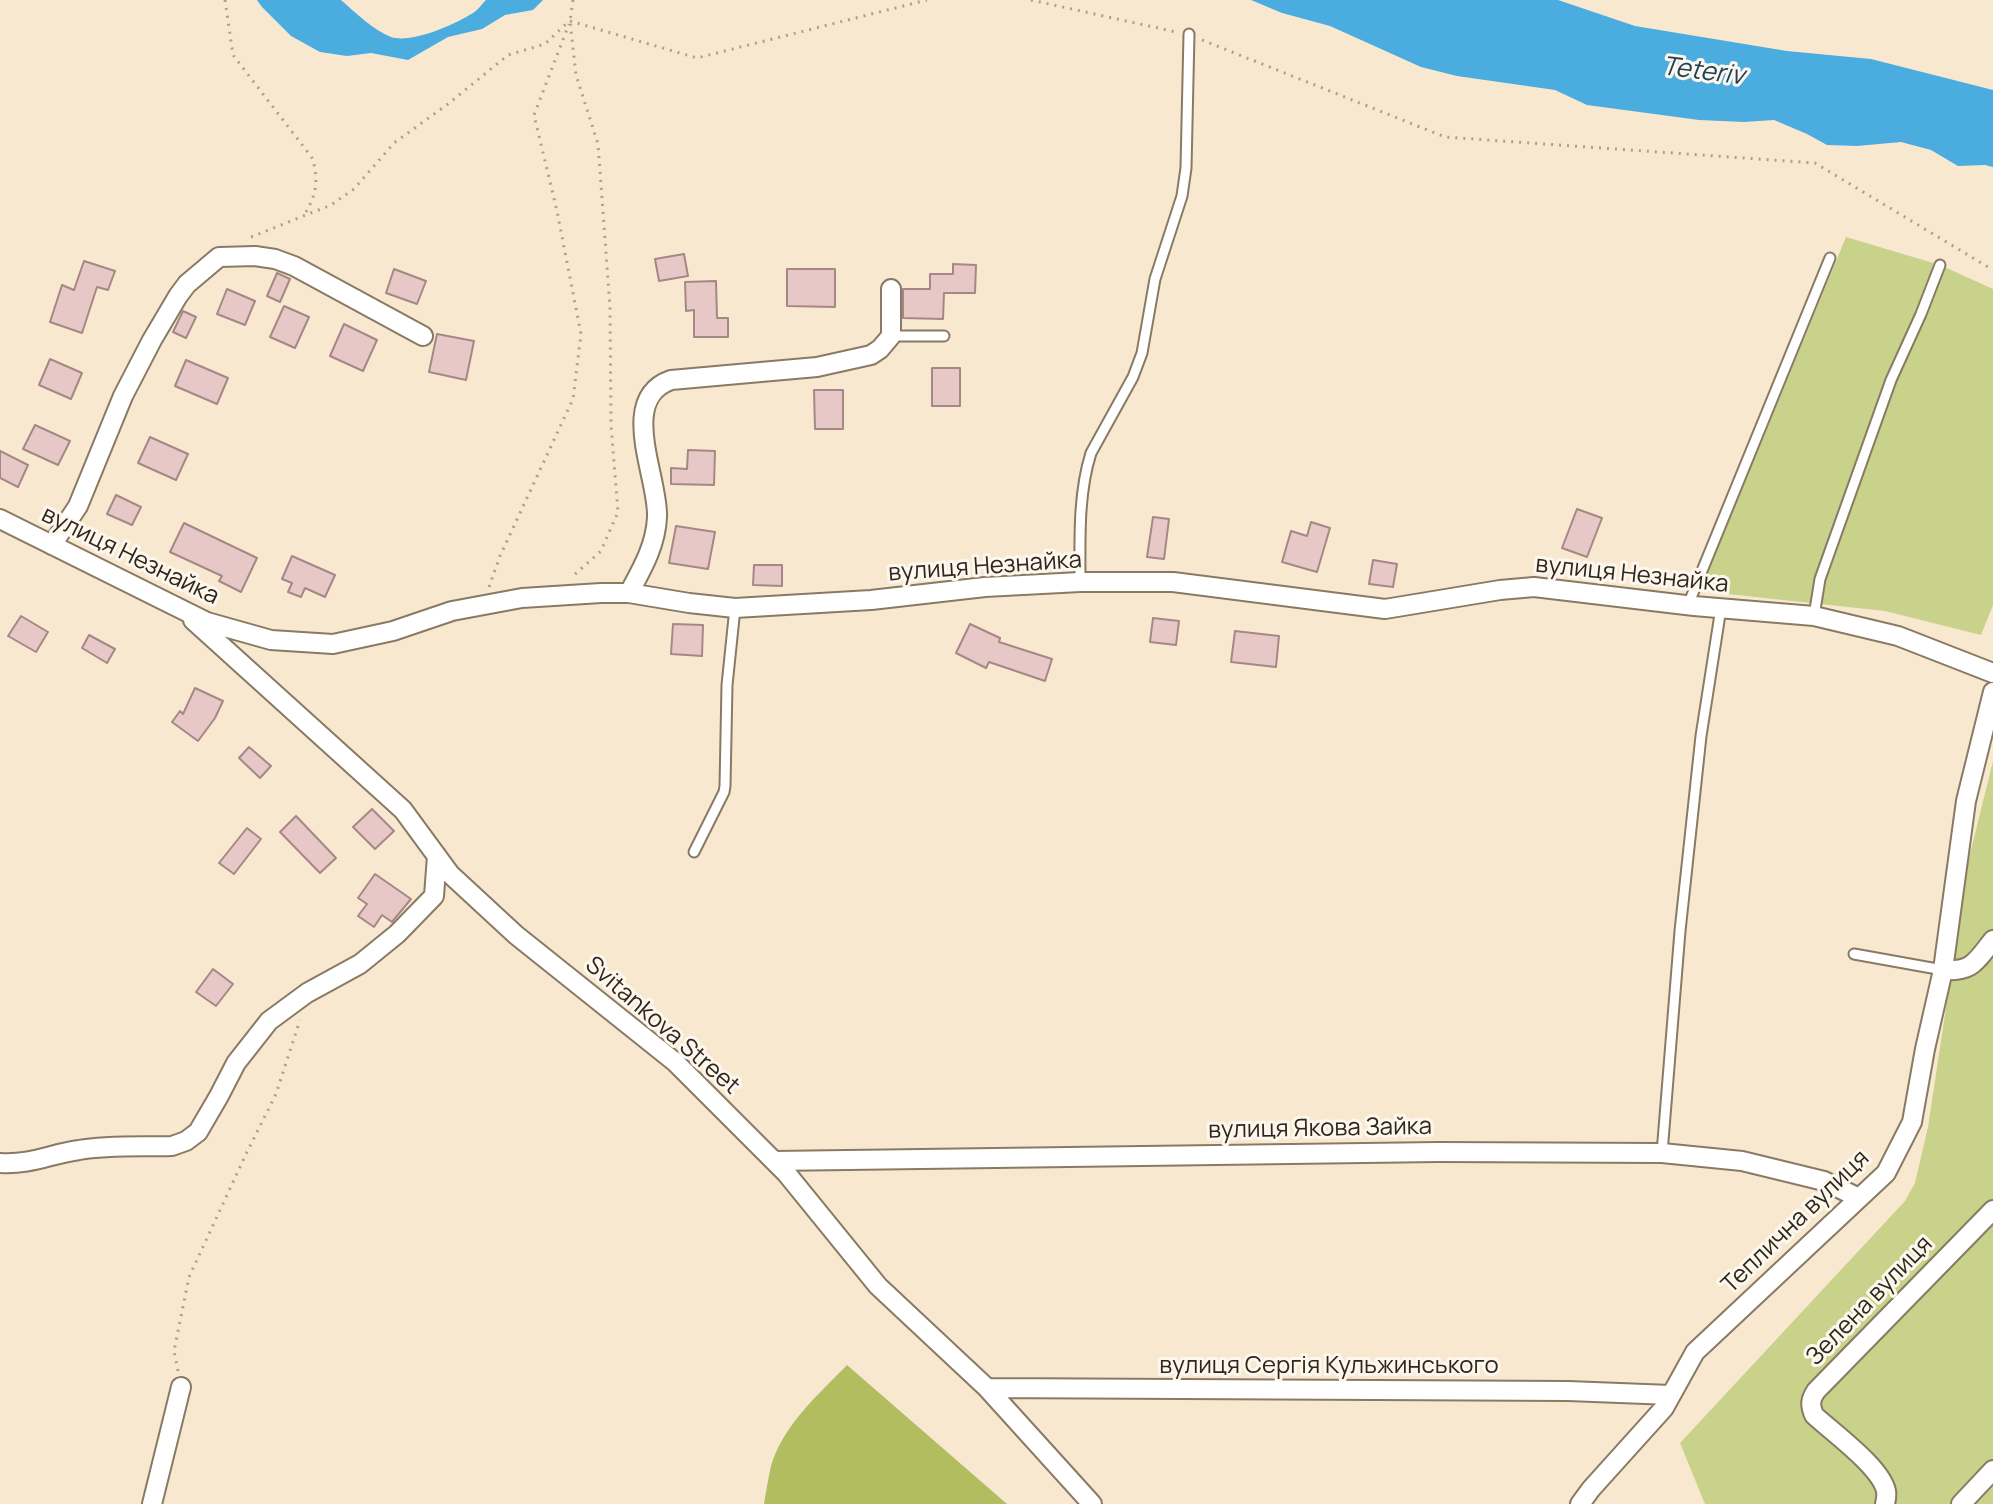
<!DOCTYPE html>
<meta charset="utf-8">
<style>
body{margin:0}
canvas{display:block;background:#f9e8d0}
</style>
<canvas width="1993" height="1504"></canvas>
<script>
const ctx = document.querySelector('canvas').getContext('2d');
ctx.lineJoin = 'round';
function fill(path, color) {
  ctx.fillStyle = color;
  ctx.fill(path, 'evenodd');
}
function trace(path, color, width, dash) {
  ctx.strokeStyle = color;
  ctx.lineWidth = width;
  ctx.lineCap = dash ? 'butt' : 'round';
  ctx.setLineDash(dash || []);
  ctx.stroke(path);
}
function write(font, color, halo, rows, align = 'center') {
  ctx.font = font + ' Manrope,sans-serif';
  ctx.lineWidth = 6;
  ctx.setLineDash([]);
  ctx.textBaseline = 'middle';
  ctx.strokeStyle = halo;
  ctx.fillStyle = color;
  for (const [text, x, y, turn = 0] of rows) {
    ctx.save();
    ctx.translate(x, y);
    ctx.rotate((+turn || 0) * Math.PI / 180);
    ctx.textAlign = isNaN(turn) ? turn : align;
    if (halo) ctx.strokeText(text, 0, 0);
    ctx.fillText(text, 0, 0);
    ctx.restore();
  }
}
fill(new Path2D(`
 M 1846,237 L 1940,265 L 1993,289 L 1993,605 L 1981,635 L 1885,611 L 1700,591 Z
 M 1993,761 L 1993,1504 L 1705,1504 L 1680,1443 L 1905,1201 L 1915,1183 L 1928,1127 L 1968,862 Z`), '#c8d28a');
fill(new Path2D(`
 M 847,1365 L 1007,1504 L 764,1504 C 766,1492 768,1479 771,1466 C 783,1425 818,1395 847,1365 Z`), '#b2bd60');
fill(new Path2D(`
 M 257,0 L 341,0 C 356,13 372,29 391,37 C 411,44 456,24 473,13 C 478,10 482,4 486,0 L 543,0 L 533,10 L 505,15 L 482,29 L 448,37 L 408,60 L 371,53 L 347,56 L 320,52 L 291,36 L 262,7 Z
 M 1251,0 L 1558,0 L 1635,26 L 1787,51 L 1871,59 L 1993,90 L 1993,167 L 1985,165 L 1958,166 L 1931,150 L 1901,142 L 1857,146 L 1827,145 L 1807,134 L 1774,120 L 1744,122 L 1699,120 L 1587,105 L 1555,90 L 1457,76 L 1421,67 L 1330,26 L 1282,13 Z`), '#4bace0');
const building = new Path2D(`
 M 684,254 L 688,276 L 659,281 L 655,259 Z
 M 84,261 L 115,271 L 108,290 L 97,287 L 82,333 L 50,322 L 62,285 L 74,290 Z
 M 953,264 L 976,265 L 975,293 L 944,293 L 943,319 L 903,318 L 903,289 L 930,289 L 930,274 L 953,274 Z
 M 394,269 L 426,281 L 417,304 L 386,293 Z
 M 787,269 L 835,269 L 835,307 L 787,306 Z
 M 277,273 L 290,279 L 280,302 L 267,296 Z
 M 716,281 L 717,318 L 728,318 L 728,337 L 694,337 L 694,310 L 686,311 L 685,282 Z
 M 227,289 L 255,301 L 245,325 L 217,314 Z
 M 284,306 L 309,317 L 295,348 L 270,337 Z
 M 183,311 L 196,317 L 186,338 L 173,332 Z
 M 344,324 L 377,340 L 363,371 L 330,356 Z
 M 437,334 L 474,341 L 466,380 L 429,372 Z
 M 50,359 L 82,373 L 71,399 L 39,385 Z
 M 186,360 L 228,378 L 217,404 L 175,386 Z
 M 932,368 L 960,368 L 960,406 L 932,406 Z
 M 814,390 L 843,390 L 843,429 L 815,429 Z
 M 35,425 L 70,441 L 58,465 L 23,449 Z
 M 150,437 L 188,454 L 176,480 L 138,463 Z
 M 688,450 L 715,451 L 714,485 L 671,484 L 671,468 L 687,469 Z
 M 0,451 L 28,465 L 18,487 L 0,478 Z
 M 116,495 L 141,507 L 132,525 L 107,514 Z
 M 1577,509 L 1602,518 L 1587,557 L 1562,548 Z
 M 1153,517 L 1169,519 L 1164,559 L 1147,557 Z
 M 1311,522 L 1330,528 L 1317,572 L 1282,562 L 1291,531 L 1307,536 Z
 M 184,523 L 257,558 L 241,592 L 219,581 L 222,576 L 170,552 Z
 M 676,526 L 715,532 L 708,569 L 669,563 Z
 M 292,556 L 335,575 L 325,597 L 305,588 L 301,597 L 288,592 L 292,583 L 282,579 Z
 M 1373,560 L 1397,564 L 1393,587 L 1369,584 Z
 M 754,565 L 782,565 L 782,586 L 753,585 Z
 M 21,616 L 48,632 L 36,652 L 8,636 Z
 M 1153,618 L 1179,621 L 1176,645 L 1150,642 Z
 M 673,624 L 703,625 L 702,656 L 671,654 Z
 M 970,624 L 1000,638 L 999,642 L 1052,659 L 1045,681 L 989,662 L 986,668 L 956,653 Z
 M 1235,631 L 1279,636 L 1276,667 L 1231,662 Z
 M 89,635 L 115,649 L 107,663 L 82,648 Z
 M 195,688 L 223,701 L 215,718 L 198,741 L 172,722 L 180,711 L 183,714 Z
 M 249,747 L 271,766 L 260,778 L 239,758 Z
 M 372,809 L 394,831 L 375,849 L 353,827 Z
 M 296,816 L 336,858 L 320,873 L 280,832 Z
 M 247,828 L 261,839 L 234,874 L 219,863 Z
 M 375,874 L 411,899 L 392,922 L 382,915 L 374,927 L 358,916 L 367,904 L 358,898 Z
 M 213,969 L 233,984 L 216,1006 L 196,992 Z`);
fill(building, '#e8c8c6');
trace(building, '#a58885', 2);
const lane = new Path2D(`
 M 891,336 L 944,336
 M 1080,582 C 1080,540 1078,494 1091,453 L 1133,377 L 1142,353 L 1155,279 L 1182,196 L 1186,168 L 1189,34
 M 1688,605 L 1830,258
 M 1814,616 L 1820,579 L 1891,380 L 1921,314 L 1940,265
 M 694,852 L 724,792 L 725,786 L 727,685 L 735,608
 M 1854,954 L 1943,970
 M 1662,1153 L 1680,931 L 1701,736 L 1721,608`);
const street = new Path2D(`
 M 0,519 L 207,622 L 271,640 L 333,644 L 393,631 L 452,611 L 522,598 L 601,593 L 629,593 L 689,603 L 735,608 L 871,600 L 985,587 L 1080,582 L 1173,582 L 1385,609 L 1500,590 L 1534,587 L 1694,606 L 1814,616 L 1898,636 L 1993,673
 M 52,545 L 78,506 L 123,396 L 152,340 L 178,296 L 187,284 L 219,257 L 255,256 L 275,259 L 294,266 L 423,336
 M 629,593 C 642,569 656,545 657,517 C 659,478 617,399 671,380 L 817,367 L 871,355 L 880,349 L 891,336 L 891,289
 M 193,620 L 403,810 L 450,874 L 516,935 L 675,1062 L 787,1174 L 878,1286 L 987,1388 L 1092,1504
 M 1943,970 C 1973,972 1976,961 1993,940
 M 774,1161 L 1438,1152 L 1662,1153 L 1742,1161 L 1824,1181 L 1859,1198
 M 0,1163 C 31,1165 50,1154 79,1150 C 109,1145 142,1147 172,1146 L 186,1141 L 198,1132 L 219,1096 L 236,1063 L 269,1021 L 307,993 L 360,964 L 397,934 L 434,896 L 437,856
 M 987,1388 L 1568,1391 L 1671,1395
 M 152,1504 L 181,1387
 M 1580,1504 L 1591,1489 L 1664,1408 L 1695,1352 L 1886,1173 L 1912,1122 L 1925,1049 L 1943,970 L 1966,801 L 1993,692
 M 1885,1504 C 1886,1499 1887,1496 1886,1491 C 1881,1467 1832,1432 1814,1415 C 1810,1405 1810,1400 1816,1391 L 1993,1210
 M 1961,1504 L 1993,1470`);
trace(lane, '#897a64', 13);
trace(street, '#897a64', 22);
trace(new Path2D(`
 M 225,0 L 233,55 L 313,159 C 318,184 317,192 305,214
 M 573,0 L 570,21 L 576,75 L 598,144 L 610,307 L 611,425 L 618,512 L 601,551 L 573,576
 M 1031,0 L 1176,32
 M 570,21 L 697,58 L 927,0
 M 1202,40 L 1445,137 L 1815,163 L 1993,270
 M 251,237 L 331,205 L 354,189 L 394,143 L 448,104 L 508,55 L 545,44 L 567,23
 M 489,587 L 500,556 L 573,399 L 581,334 L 557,211 L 534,115 L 569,24
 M 178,1371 L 174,1351 L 189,1277 L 246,1154 L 276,1094 L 300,1020`), '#ac9f8d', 3, [2, 6]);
trace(lane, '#fff', 9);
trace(street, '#fff', 18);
write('24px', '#2d271e', '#fef7ed', [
 ["вулиця Незнайка",130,556,26],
 ["вулиця Незнайка",985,567,-4],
 ["вулиця Незнайка",1632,575,6],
 ["Svitankova Street",662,1026,41],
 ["вулиця Якова Зайка",1320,1129,-1],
 ["Теплична вулиця",1796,1222,-44],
 ["Зелена вулиця",1870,1301,-46],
 ["вулиця Сергія Кульжинського",1329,1366]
]);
write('italic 26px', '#1a4359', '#fef7ed', [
 ["Teteriv",1703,72,7]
]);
</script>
